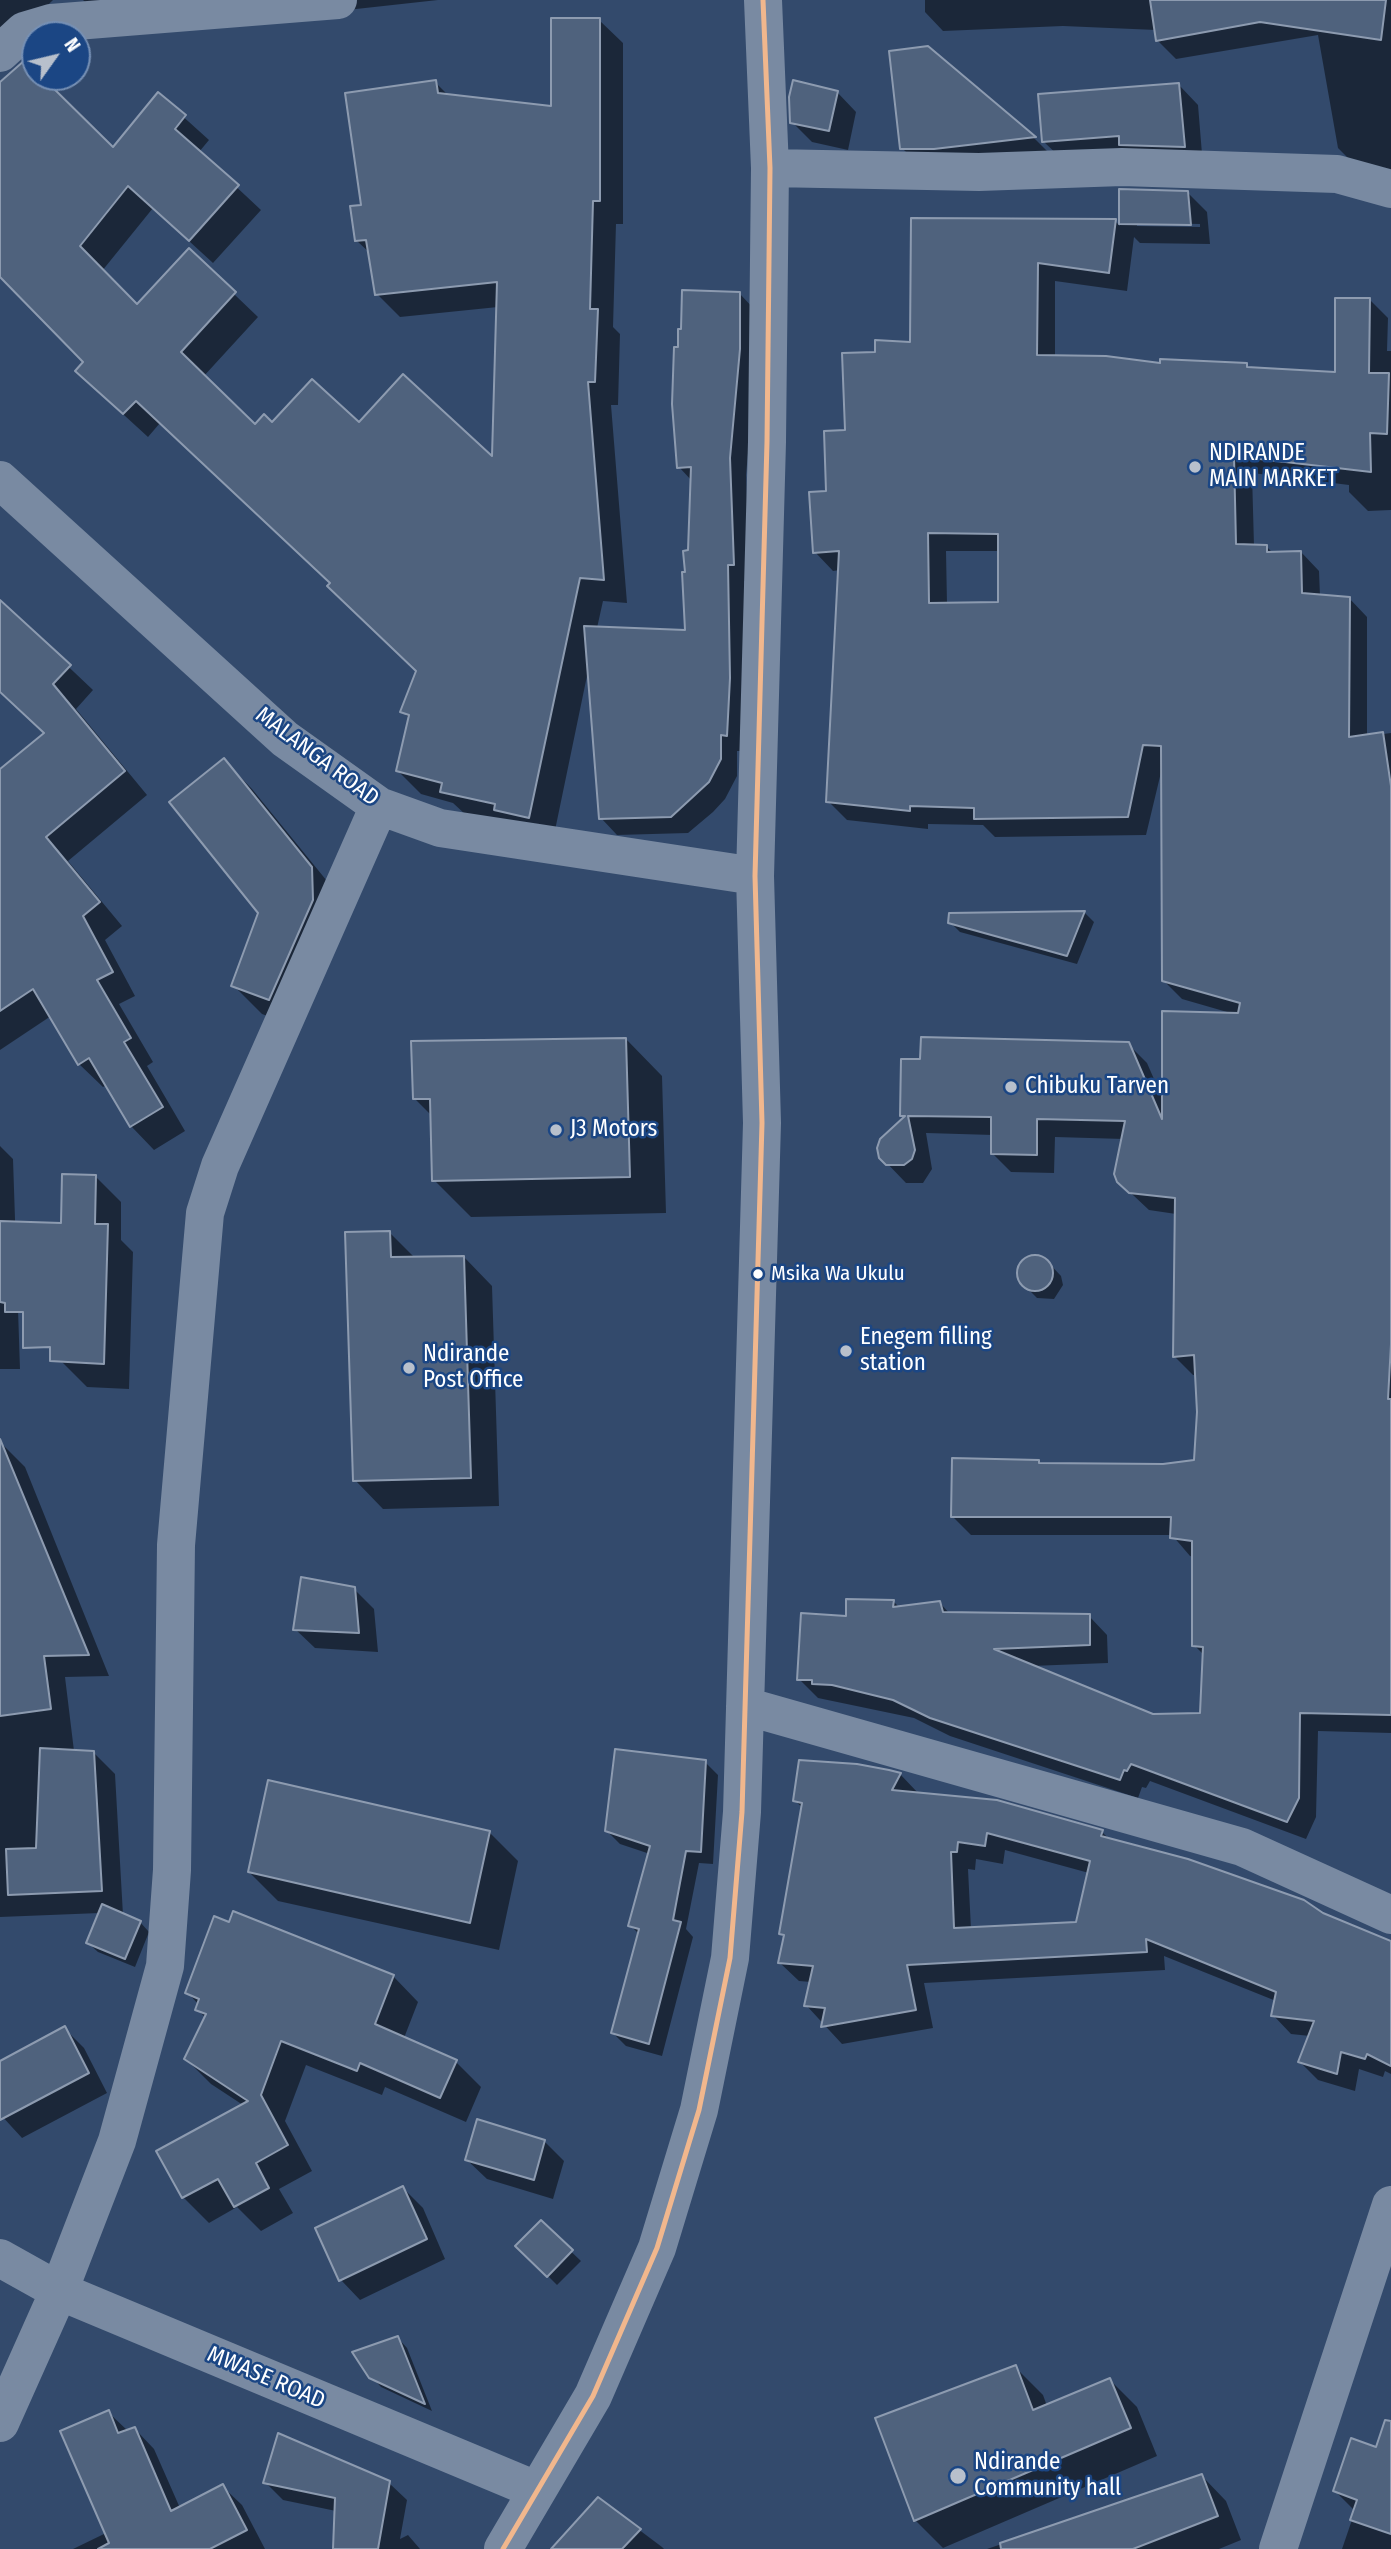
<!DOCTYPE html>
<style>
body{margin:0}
#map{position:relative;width:1391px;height:2549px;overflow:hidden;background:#334a6c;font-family:"Fira Sans Condensed",sans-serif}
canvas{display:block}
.north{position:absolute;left:21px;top:21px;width:70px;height:70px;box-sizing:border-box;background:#1b4684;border:2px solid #7690b5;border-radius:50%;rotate:56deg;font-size:19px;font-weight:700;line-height:28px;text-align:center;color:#fff}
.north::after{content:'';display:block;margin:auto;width:24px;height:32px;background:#b8c0cc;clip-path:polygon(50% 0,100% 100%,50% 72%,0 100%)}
</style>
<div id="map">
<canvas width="1391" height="2549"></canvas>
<div class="north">N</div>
</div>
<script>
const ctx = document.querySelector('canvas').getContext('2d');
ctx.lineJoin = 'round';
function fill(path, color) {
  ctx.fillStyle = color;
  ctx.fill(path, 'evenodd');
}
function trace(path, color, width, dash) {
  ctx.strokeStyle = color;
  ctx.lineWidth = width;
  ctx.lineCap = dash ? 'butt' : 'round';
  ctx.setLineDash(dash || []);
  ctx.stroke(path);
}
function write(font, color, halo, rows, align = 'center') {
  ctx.font = font + ' "Fira Sans Condensed",sans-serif';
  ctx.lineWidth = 5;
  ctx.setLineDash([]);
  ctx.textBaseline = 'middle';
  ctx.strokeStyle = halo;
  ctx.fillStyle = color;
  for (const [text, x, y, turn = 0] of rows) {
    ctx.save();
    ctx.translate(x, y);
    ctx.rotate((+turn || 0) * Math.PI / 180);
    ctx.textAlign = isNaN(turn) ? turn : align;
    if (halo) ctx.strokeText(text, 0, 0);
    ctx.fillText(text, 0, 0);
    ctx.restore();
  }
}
fill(new Path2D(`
 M 0,0 L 53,0 L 3,49 L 0,46 Z
 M 83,0 L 438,0 L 120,35 Z
 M 925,0 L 1391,0 L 1391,177 L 1357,167 L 1338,148 L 1318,35 L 1176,59 L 1158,41 L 1156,30 L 1063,26 L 943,31 L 925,12 Z
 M 599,20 L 623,43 L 623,224 L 616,224 L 613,327 L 620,334 L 618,405 L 611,405 L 627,603 L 603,601 L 597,628 L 687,632 L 692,481 L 679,467 L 680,349 L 740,294 L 756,311 L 756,367 L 746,475 L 750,581 L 744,581 L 746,695 L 743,751 L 737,751 L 737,776 L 725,799 L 713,812 L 688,833 L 617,835 L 601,818 L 588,671 L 553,840 L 466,815 L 453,803 L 421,794 L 398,771 L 410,719 L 402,711 L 418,672 L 331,584 L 160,423 L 148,437 L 101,394 L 86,362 L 0,276 L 0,87 L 35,72 L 35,77 L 40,77 L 113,149 L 158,94 L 209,140 L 199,152 L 261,210 L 213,263 L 153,208 L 102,271 L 137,306 L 189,251 L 258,317 L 203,377 L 255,426 L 359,424 L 494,460 L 498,307 L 400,317 L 377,294 L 371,254 L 357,241 L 363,206 L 435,82 L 449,96 L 553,107 Z
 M 927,47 L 1035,139 L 1053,157 L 922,168 L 902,148 Z
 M 1179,85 L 1198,105 L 1203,166 L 1064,161 L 1044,142 Z
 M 837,92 L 856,112 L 848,150 L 812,142 L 792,122 Z
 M 1120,191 L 1188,193 L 1207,212 L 1210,244 L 1140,243 L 1134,237 L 1127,291 L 1055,281 L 1055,357 L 1161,365 L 1246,365 L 1251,369 L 1336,374 L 1369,299 L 1388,318 L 1387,351 L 1391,351 L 1391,510 L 1368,511 L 1349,492 L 1349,485 L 1252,473 L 1254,546 L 1266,546 L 1273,553 L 1301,552 L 1319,571 L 1320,596 L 1349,598 L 1367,617 L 1367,736 L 1391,733 L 1391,1733 L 1318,1731 L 1316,1817 L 1306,1839 L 1150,1781 L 1146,1788 L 1142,1787 L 1138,1798 L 950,1736 L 914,1718 L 818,1698 L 799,1679 L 848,1618 L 893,1601 L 900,1608 L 940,1603 L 950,1614 L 1089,1616 L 1107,1635 L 1108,1663 L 1031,1666 L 1152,1715 L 1201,1714 L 1205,1656 L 1194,1645 L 1194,1557 L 1190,1556 L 1172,1535 L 971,1535 L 953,1517 L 1038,1461 L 1042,1465 L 1163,1466 L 1196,1462 L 1197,1375 L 1193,1375 L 1175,1357 L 1176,1214 L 1149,1210 L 1118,1181 L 1124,1139 L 1055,1137 L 1054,1173 L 1011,1172 L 992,1153 L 993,1135 L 926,1133 L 932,1169 L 923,1183 L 906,1183 L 881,1157 L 905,1118 L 902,1115 L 1128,1044 L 1147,1063 L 1164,1102 L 1234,1014 L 1182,999 L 1164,981 L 1163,764 L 1146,835 L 995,837 L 983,825 L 928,824 L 928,829 L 847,820 L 828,801 L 840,570 L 833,571 L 815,552 L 828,492 L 847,432 L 877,353 L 912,344 L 913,220 L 1115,221 L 1120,226 ZM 1137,223 L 1200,224 L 1200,227 L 1137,226 ZM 946,551 L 1000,551 L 1000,604 L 947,604 Z
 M 0,602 L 93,690 L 76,709 L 147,795 L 68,861 L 122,926 L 105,940 L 135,996 L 119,1004 L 153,1062 L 147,1066 L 185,1131 L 154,1150 L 131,1126 L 107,1085 L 103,1087 L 79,1064 L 51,1016 L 0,1050 L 0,772 L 46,734 L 0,692 Z
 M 224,760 L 252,789 L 340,897 L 298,1027 L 262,1014 L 234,986 L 260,912 Z
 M 1084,912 L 1094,922 L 1077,964 L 960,932 L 950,922 Z
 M 626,1039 L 662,1076 L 666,1213 L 471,1217 L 434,1180 L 432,1116 L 415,1099 Z
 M 0,1146 L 13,1159 L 20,1369 L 0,1369 Z
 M 95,1176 L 121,1202 L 121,1240 L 133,1252 L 129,1389 L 87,1387 L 61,1361 Z
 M 389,1232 L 416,1259 L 464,1257 L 492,1286 L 499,1506 L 383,1509 L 355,1480 Z
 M 1036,1256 L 1045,1259 L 1061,1276 L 1063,1285 L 1054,1299 L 1037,1298 L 1020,1281 L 1021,1264 Z
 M 3,1445 L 25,1467 L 109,1676 L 65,1677 L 74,1751 L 93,1752 L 115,1774 L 123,1915 L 140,1922 L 149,1932 L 135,1967 L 98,1952 L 88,1943 L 100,1913 L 0,1917 L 0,1446 Z
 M 354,1589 L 374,1609 L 378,1652 L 315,1648 L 295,1629 Z
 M 705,1762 L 718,1775 L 713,1864 L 699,1863 L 686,1929 L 693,1937 L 662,2056 L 626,2046 L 613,2033 L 639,1934 L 630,1925 L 650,1854 L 620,1844 L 607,1831 Z
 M 900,1774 L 918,1793 L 1102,1832 L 1110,1840 L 1323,1914 L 1391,1943 L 1391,2074 L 1385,2071 L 1383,2077 L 1359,2069 L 1355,2091 L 1318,2080 L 1300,2062 L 1310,2036 L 1291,2034 L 1273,2015 L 1276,2001 L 1164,1956 L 1165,1970 L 924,1983 L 933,2028 L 842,2044 L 806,2005 L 811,1982 L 799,1981 L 780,1963 L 785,1937 L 781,1933 L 803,1808 L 795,1801 ZM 1005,1850 L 1089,1873 L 1077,1923 L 971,1929 L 968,1869 L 975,1870 L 976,1859 L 1003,1864 Z
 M 489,1832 L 518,1861 L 499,1950 L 278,1901 L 249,1872 Z
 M 393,1976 L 418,2002 L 404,2038 L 456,2062 L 481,2087 L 466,2122 L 385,2087 L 382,2095 L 306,2065 L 285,2121 L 312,2171 L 279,2189 L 293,2213 L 261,2231 L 237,2207 L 209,2223 L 183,2197 L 159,2152 L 243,2105 L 211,2084 L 186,2059 L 206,2018 L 197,2009 L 199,2005 L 187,1992 Z
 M 65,2029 L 84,2048 L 107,2093 L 22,2138 L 0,2114 L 0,2063 Z
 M 544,2141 L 564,2161 L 553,2199 L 487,2179 L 467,2160 Z
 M 403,2188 L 423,2208 L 445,2259 L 360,2300 L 341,2280 L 317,2229 Z
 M 541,2223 L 581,2261 L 557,2285 L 518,2246 Z
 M 398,2338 L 407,2348 L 432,2411 L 381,2387 L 371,2376 Z
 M 1015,2367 L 1043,2395 L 1047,2406 L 1110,2380 L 1137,2407 L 1157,2456 L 943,2548 L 915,2520 Z
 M 108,2412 L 128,2431 L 135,2429 L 154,2449 L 180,2508 L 222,2486 L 242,2505 L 265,2549 L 73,2549 L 106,2533 Z
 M 1391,2454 L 1391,2549 L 1342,2549 L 1355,2511 L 1335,2491 Z
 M 1202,2476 L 1226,2501 L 1241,2540 L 1219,2549 L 987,2549 Z
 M 265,2482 L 389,2483 L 407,2500 L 400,2539 L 408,2535 L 420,2549 L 335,2549 L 336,2511 L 283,2500 Z
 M 598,2499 L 662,2547 L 664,2549 L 554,2549 Z`), '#0007');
const building = new Path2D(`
 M 1150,0 L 1386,0 L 1381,40 L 1260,22 L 1156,41 Z
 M 551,18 L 600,18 L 600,201 L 593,201 L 590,309 L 598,309 L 595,382 L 588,382 L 604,580 L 580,578 L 529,818 L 494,810 L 495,804 L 440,792 L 442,783 L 396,771 L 409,715 L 400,712 L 416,671 L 327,586 L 330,583 L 136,401 L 123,414 L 75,371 L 83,362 L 0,277 L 0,82 L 25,60 L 35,70 L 35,77 L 42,77 L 113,147 L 158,92 L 186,115 L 175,129 L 239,185 L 189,241 L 128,186 L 80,246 L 137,304 L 189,248 L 236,292 L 181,352 L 255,424 L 264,414 L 272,422 L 312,379 L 359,422 L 403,374 L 492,456 L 497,282 L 375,295 L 366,240 L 355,241 L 350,206 L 361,205 L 345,93 L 436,80 L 438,93 L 551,106 Z
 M 928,46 L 1036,137 L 934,149 L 900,149 L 889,51 Z
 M 793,80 L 838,91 L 829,131 L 790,123 L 789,97 Z
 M 1179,83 L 1185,147 L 1119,145 L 1119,136 L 1042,142 L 1038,94 Z
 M 1119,189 L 1188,191 L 1191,225 L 1119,224 Z
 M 911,218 L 1116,219 L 1109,273 L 1038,263 L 1037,355 L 1106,356 L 1160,363 L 1160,359 L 1247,363 L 1247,367 L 1335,372 L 1335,298 L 1370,298 L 1369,373 L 1389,373 L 1387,434 L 1370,433 L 1371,472 L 1234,456 L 1236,544 L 1267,545 L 1267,552 L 1301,551 L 1302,593 L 1350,597 L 1349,737 L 1383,732 L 1391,786 L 1391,1344 L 1388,1399 L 1391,1399 L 1391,1715 L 1300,1713 L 1299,1798 L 1287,1822 L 1131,1764 L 1127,1771 L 1124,1770 L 1120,1780 L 930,1718 L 893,1700 L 832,1685 L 812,1684 L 812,1680 L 797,1680 L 801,1613 L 846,1616 L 846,1599 L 894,1600 L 893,1607 L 940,1601 L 943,1612 L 1090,1614 L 1090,1645 L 994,1649 L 1153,1714 L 1200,1713 L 1203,1647 L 1192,1646 L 1192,1541 L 1170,1538 L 1171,1517 L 951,1517 L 952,1458 L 1039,1460 L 1039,1463 L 1163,1464 L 1194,1460 L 1197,1412 L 1194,1355 L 1173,1357 L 1175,1198 L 1129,1193 L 1117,1182 L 1114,1174 L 1125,1121 L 1037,1119 L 1037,1155 L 991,1154 L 991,1117 L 908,1116 L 915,1150 L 912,1159 L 904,1165 L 886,1165 L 879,1158 L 877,1148 L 880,1139 L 905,1116 L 900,1116 L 901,1059 L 920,1059 L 921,1037 L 1129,1042 L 1162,1119 L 1162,1011 L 1238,1013 L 1240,1003 L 1162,981 L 1161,746 L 1143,745 L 1128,817 L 974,819 L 974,808 L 910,806 L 910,811 L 826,802 L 839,551 L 813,553 L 809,492 L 826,491 L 824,431 L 845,430 L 842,353 L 875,352 L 875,340 L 910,342 ZM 928,533 L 998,534 L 998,602 L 929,603 Z
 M 682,290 L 740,292 L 740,349 L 730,458 L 734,565 L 728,565 L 730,678 L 727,736 L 721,735 L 721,759 L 709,782 L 671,817 L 599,819 L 584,626 L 685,630 L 682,572 L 685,572 L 683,551 L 688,550 L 691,467 L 677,468 L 672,404 L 674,347 L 678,347 L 678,329 L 681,329 Z
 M 0,600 L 71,665 L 53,684 L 125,771 L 46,837 L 100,902 L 83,916 L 113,972 L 97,980 L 131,1038 L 124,1042 L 163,1107 L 130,1127 L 89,1058 L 78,1065 L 33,989 L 0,1011 L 0,769 L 44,733 L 0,692 Z
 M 224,758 L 312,867 L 313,900 L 269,1000 L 231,986 L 258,913 L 169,802 Z
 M 1085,911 L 1067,956 L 948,923 L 949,913 Z
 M 626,1038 L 630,1177 L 432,1181 L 430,1099 L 413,1099 L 411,1041 Z
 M 62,1174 L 96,1175 L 95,1224 L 108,1224 L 104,1364 L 50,1361 L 50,1347 L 23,1348 L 23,1312 L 5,1312 L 5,1303 L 0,1302 L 0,1221 L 61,1223 Z
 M 390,1231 L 391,1257 L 464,1256 L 471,1478 L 353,1481 L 345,1232 Z
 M1017 1273a18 18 0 1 1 36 0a18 18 0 1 1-36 0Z
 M 0,1439 L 89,1655 L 44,1656 L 51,1709 L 0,1716 Z
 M 301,1577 L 355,1587 L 359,1633 L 293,1630 Z
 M 40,1748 L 94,1751 L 102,1891 L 8,1895 L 6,1849 L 36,1848 Z
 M 615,1749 L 706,1760 L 701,1852 L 686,1851 L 673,1920 L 681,1922 L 649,2044 L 611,2033 L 639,1929 L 628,1926 L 650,1846 L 605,1831 Z
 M 799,1760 L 857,1764 L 889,1770 L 901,1773 L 892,1790 L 997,1800 L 1103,1830 L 1101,1836 L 1188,1859 L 1304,1900 L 1323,1913 L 1391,1941 L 1391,2066 L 1367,2054 L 1365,2059 L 1341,2052 L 1337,2074 L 1298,2062 L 1314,2021 L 1271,2016 L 1276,1992 L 1146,1939 L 1147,1952 L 907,1965 L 916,2010 L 821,2027 L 825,2008 L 804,2006 L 813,1966 L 778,1963 L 784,1935 L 779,1934 L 802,1803 L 793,1801 ZM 987,1833 L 1090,1861 L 1076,1922 L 954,1928 L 951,1852 L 957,1852 L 958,1842 L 985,1846 Z
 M 268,1780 L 490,1831 L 470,1923 L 248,1872 Z
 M 102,1904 L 141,1921 L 125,1959 L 86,1943 Z
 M 233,1911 L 394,1975 L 375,2024 L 457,2060 L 440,2098 L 360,2063 L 357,2071 L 281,2041 L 261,2095 L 288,2145 L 256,2163 L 269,2188 L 234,2207 L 218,2179 L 182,2198 L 156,2151 L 248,2101 L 184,2059 L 206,2014 L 195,2010 L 199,1999 L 185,1993 L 214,1916 L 229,1922 Z
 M 65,2026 L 89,2073 L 0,2120 L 0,2061 Z
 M 477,2119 L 545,2140 L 534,2180 L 465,2160 Z
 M 403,2186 L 427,2239 L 339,2281 L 315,2228 Z
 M 541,2220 L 573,2250 L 547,2277 L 515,2246 Z
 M 398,2336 L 425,2404 L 369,2378 L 352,2352 Z
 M 1016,2365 L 1033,2410 L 1110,2378 L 1131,2428 L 914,2521 L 875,2418 Z
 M 109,2410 L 118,2433 L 135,2427 L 171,2511 L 223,2484 L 247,2530 L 210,2549 L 98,2549 L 109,2543 L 60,2431 Z
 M 1385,2420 L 1391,2421 L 1391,2534 L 1350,2520 L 1357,2500 L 1333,2491 L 1351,2438 L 1376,2447 Z
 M 278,2433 L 390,2481 L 378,2549 L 333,2549 L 335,2498 L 263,2483 Z
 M 1202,2474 L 1218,2516 L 1133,2549 L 1001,2549 L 1000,2543 Z
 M 598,2497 L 641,2529 L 622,2549 L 551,2549 Z`);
fill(building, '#4f627d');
trace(building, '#8d9bb0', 2);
trace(new Path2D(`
 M 0,53 L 24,31 L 51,23 L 338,0
 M 770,168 L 979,172 L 1122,167 L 1337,174 L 1391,189
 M 0,480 L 285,739 L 379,806 L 440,828 L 755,876
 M 745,1706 L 1242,1847 L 1391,1915
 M 0,2258 L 59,2291 L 536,2490
 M 0,2423 L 59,2291 L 117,2141 L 165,1966 L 172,1870 L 176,1545 L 205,1213 L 220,1166 L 379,806
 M 503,2549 L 593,2396 L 657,2248 L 699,2110 L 730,1958 L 742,1812 L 762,1123 L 755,876 L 767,442 L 770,168 L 763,0
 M 1278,2549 L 1391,2205`), '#798aa2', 38);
trace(new Path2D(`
 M 503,2549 L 593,2396 L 657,2248 L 699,2110 L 730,1958 L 742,1812 L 762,1123 L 755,876 L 767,442 L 770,168 L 763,0`), '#f1b78d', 5);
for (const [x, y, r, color] of [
 [1195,467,7,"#b8c0cc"],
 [1011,1087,7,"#b8c0cc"],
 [556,1130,7,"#b8c0cc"],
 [758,1274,6,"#fff"],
 [846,1351,7,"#b8c0cc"],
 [409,1368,7,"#b8c0cc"],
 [958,2476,9,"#b8c0cc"]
]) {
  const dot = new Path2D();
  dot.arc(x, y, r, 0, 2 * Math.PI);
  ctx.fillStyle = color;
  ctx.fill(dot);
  trace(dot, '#1b4684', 2.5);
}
write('21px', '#fff', '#1b4684', [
 ["Msika Wa Ukulu",771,1274]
], 'left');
write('23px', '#fff', '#1b4684', [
 ["NDIRANDE",1209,454],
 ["MAIN MARKET",1209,480],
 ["Chibuku Tarven",1025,1087],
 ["J3 Motors",570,1130],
 ["Enegem filling",860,1338],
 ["station",860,1364],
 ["Ndirande",423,1355],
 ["Post Office",423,1381],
 ["Ndirande",974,2463],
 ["Community hall",974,2489]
], 'left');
write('23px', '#fff', '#1b4684', [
 ["MALANGA ROAD",317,757,37],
 ["MWASE ROAD",266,2378,23]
]);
</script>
